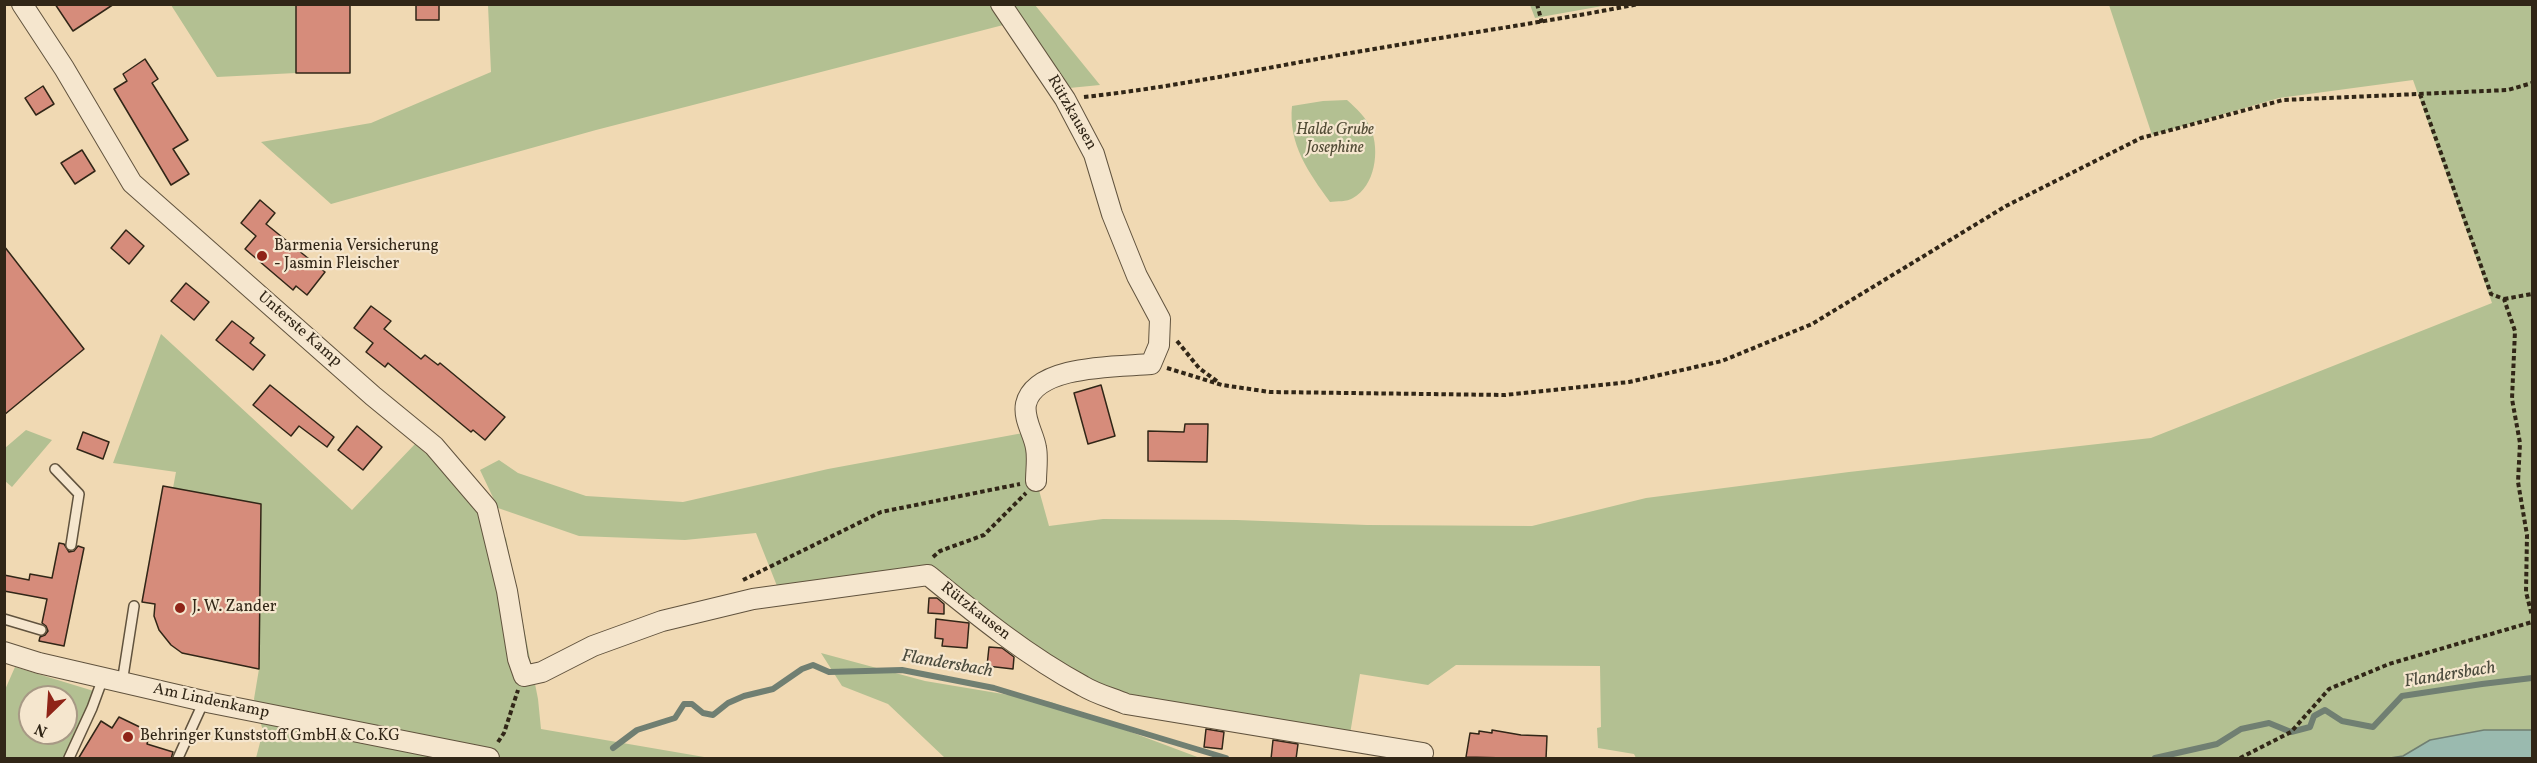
<!DOCTYPE html>
<meta charset="utf-8">
<style>
body{margin:0}
#map{position:relative;width:2537px;height:763px;overflow:hidden;background:#f0d9b3;font-family:Vollkorn,serif}
canvas{display:block}
.frame{position:absolute;inset:0;border:6px solid #312617;pointer-events:none}
.north{position:absolute;left:18px;top:685px;width:60px;height:60px;box-sizing:border-box;background:#f5e6ce;border:2px solid #a79985;border-radius:50%;rotate:205deg;font-size:16px;font-weight:700;line-height:24px;text-align:center;color:#312617}
.north::after{content:'';display:block;margin:auto;width:21px;height:27px;background:#8f2418;clip-path:polygon(50% 0,100% 100%,50% 72%,0 100%)}
</style>
<div id="map">
<canvas width="2537" height="763"></canvas>
<div class="frame"></div>
<div class="north">N</div>
</div>
<script>
const ctx = document.querySelector('canvas').getContext('2d');
ctx.lineJoin = 'round';
function fill(path, color) {
  ctx.fillStyle = color;
  ctx.fill(path, 'evenodd');
}
function trace(path, color, width, dash) {
  ctx.strokeStyle = color;
  ctx.lineWidth = width;
  ctx.lineCap = dash ? 'butt' : 'round';
  ctx.setLineDash(dash || []);
  ctx.stroke(path);
}
function write(font, color, halo, rows, align = 'center') {
  ctx.font = font + ' Vollkorn,serif';
  ctx.lineWidth = 4.5;
  ctx.setLineDash([]);
  ctx.textBaseline = 'middle';
  ctx.strokeStyle = halo;
  ctx.fillStyle = color;
  for (const [text, x, y, turn = 0] of rows) {
    ctx.save();
    ctx.translate(x, y);
    ctx.rotate((+turn || 0) * Math.PI / 180);
    ctx.textAlign = isNaN(turn) ? turn : align;
    if (halo) ctx.strokeText(text, 0, 0);
    ctx.fillText(text, 0, 0);
    ctx.restore();
  }
}
fill(new Path2D(`
 M 171,5 L 296,5 L 296,73 L 217,77 Z
 M 488,5 L 1035,5 L 1100,85 L 1059,89 L 1011,23 L 596,130 L 331,204 L 261,142 L 371,123 L 491,72 Z
 M 1530,5 L 1608,5 L 1535,18 Z
 M 2109,5 L 2532,5 L 2532,758 L 1636,758 L 1634,754 L 1598,748 L 1597,728 L 1601,727 L 1600,666 L 1456,665 L 1428,685 L 1360,674 L 1350,734 L 1115,695 L 1068,670 L 934,575 L 779,591 L 756,533 L 685,540 L 579,536 L 498,508 L 480,470 L 499,460 L 518,473 L 586,496 L 683,502 L 828,469 L 1023,433 L 1049,526 L 1103,519 L 1237,520 L 1367,525 L 1532,526 L 1646,498 L 1849,472 L 2151,438 L 2492,303 L 2413,80 L 2279,98 L 2152,135 Z
 M 1347,100 C 1357,109 1366,117 1371,129 C 1380,151 1375,186 1353,198 C 1347,202 1337,201 1330,202 C 1309,173 1288,144 1292,106 L 1323,101 Z
 M 161,334 L 352,510 L 415,444 L 460,483 L 506,538 L 538,699 L 541,729 L 710,758 L 256,758 L 263,731 L 254,699 L 259,669 L 261,504 L 173,488 L 176,472 L 113,463 Z
 M 26,430 L 52,440 L 12,487 L 5,481 L 5,448 Z
 M 821,653 L 925,681 L 1051,702 L 1200,758 L 945,758 L 888,704 L 842,686 Z
 M 15,667 L 97,692 L 65,758 L 5,758 L 4,692 ZM 30,697 L 66,697 L 66,733 L 30,733 Z`), '#b3c092');
const water = new Path2D(`
 M 2484,730 L 2532,730 L 2532,758 L 2390,758 L 2403,756 L 2430,740 Z`);
fill(water, '#9abaaf');
trace(water, '#707f72', 1.5);
trace(new Path2D(`
 M 613,748 L 637,730 L 675,718 L 684,704 L 692,704 L 703,713 L 713,715 L 728,703 L 744,696 L 773,689 L 802,669 L 813,665 L 829,672 L 902,670 L 994,688 L 1226,758
 M 2155,758 L 2217,744 L 2241,729 L 2269,723 L 2291,732 L 2310,727 L 2314,716 L 2325,710 L 2342,721 L 2373,727 L 2402,696 L 2482,684 L 2532,678`), '#707f72', 6);
const building = new Path2D(`
 M 55,4 L 114,4 L 73,31 Z
 M 296,4 L 350,4 L 350,73 L 296,73 Z
 M 416,4 L 439,4 L 439,20 L 416,20 Z
 M 145,59 L 158,79 L 152,83 L 188,140 L 173,149 L 189,174 L 171,185 L 114,89 L 127,81 L 123,74 Z
 M 43,86 L 54,104 L 36,115 L 25,98 Z
 M 82,150 L 95,171 L 75,184 L 61,163 Z
 M 260,200 L 275,213 L 266,224 L 325,272 L 307,295 L 296,286 L 293,290 L 245,249 L 256,236 L 241,223 Z
 M 126,230 L 144,246 L 129,264 L 111,248 Z
 M 4,246 L 84,349 L 4,415 Z
 M 186,283 L 209,302 L 194,320 L 171,301 Z
 M 371,306 L 391,321 L 384,329 L 421,359 L 425,355 L 438,365 L 440,363 L 505,417 L 485,440 L 473,430 L 471,432 L 388,363 L 385,367 L 366,352 L 373,343 L 354,328 Z
 M 232,321 L 254,338 L 250,343 L 265,355 L 253,370 L 216,340 Z
 M 270,385 L 334,437 L 327,447 L 299,426 L 291,436 L 253,405 Z
 M 1101,385 L 1115,436 L 1088,444 L 1074,393 Z
 M 1185,424 L 1208,424 L 1207,462 L 1148,461 L 1148,431 L 1184,432 Z
 M 357,426 L 382,447 L 363,470 L 338,450 Z
 M 83,432 L 109,442 L 103,459 L 77,449 Z
 M 163,486 L 261,504 L 259,669 L 182,653 L 171,645 L 159,630 L 154,616 L 155,604 L 142,602 Z
 M 59,543 L 64,544 L 69,552 L 74,551 L 78,546 L 84,548 L 64,646 L 39,641 L 40,637 L 45,635 L 48,631 L 46,626 L 42,623 L 47,599 L 4,591 L 4,575 L 29,580 L 30,574 L 52,578 Z
 M 929,598 L 937,598 L 944,604 L 944,614 L 928,613 Z
 M 936,619 L 969,623 L 967,648 L 942,646 L 943,639 L 935,638 Z
 M 989,647 L 1002,648 L 1014,657 L 1013,669 L 987,666 Z
 M 119,717 L 150,732 L 147,744 L 173,752 L 171,759 L 78,759 L 101,721 L 112,728 Z
 M 1206,729 L 1224,732 L 1222,749 L 1204,747 Z
 M 1492,730 L 1521,735 L 1547,736 L 1546,759 L 1466,757 L 1470,733 L 1479,734 L 1479,731 L 1492,733 Z
 M 1273,740 L 1298,744 L 1296,759 L 1271,759 Z`);
fill(building, '#d68c7b');
trace(building, '#312617', 1.5);
const lane = new Path2D(`
 M 55,469 L 79,494 L 71,545
 M 4,619 L 41,630
 M 122,683 L 134,606
 M 69,758 L 92,708 L 103,678
 M 178,758 L 204,701`);
const street = new Path2D(`
 M 22,4 L 64,68 L 132,183 L 373,396 L 434,446 L 487,508 L 507,591 L 518,659 L 524,676 L 542,672 L 593,646 L 662,621 L 753,599 L 928,575 C 977,615 1027,656 1083,686 C 1096,694 1112,698 1126,704 L 1423,753
 M 1001,4 L 1065,99 L 1094,154 L 1112,214 L 1137,276 L 1160,319 L 1159,345 L 1151,364 C 1120,367 1035,364 1026,404 C 1023,419 1034,434 1036,448 C 1038,458 1036,471 1036,481
 M 4,652 L 39,663 L 212,703 L 489,758`);
trace(lane, '#61533e', 12);
trace(street, '#61533e', 22);
trace(new Path2D(`
 M 1537,4 L 1542,23
 M 2420,94 L 2491,294 L 2504,299 L 2515,331 L 2512,399 L 2520,443 L 2518,482 L 2527,535 L 2526,592 L 2532,616
 M 1084,97 C 1177,87 1269,67 1362,51 C 1454,35 1547,22 1639,4
 M 2504,299 L 2532,294
 M 1177,341 L 1199,368 L 1218,382
 M 1167,368 L 1222,385 L 1270,392 L 1505,395 L 1629,382 L 1722,361 L 1812,324 L 2006,206 L 2141,138 L 2283,100 L 2508,90 L 2532,83
 M 933,557 L 940,551 L 984,535 L 1026,493
 M 743,580 L 881,512 L 1020,484
 M 498,742 L 504,733 L 518,690
 M 2240,758 L 2291,732 L 2329,689 L 2389,664 L 2532,622`), '#312617', 4, [4.5, 3]);
trace(lane, '#f5e6ce', 9);
trace(street, '#f5e6ce', 20);
for (const [x, y, r, color] of [
 [262,256,6,"#8f2418"],
 [180,608,6,"#8f2418"],
 [128,737,6,"#8f2418"]
]) {
  const dot = new Path2D();
  dot.arc(x, y, r, 0, 2 * Math.PI);
  ctx.fillStyle = color;
  ctx.fill(dot);
  trace(dot, '#f5e6ce', 2);
}
write('16px', '#312617', '#f5e6ce', [
 ["Rützkausen",1071,113,60],
 ["Unterste Kamp",299,330,41],
 ["Rützkausen",975,612,38],
 ["Am Lindenkamp",211,702,12]
]);
write('italic 16px', '#524c36', '#f5e6ce', [
 ["Halde Grube",1335,131],
 ["Josephine",1335,149]
]);
write('16px', '#312617', '#f5e6ce', [
 ["Barmenia Versicherung",274,247],
 ["- Jasmin Fleischer",274,265],
 ["J. W. Zander",192,608],
 ["Behringer Kunststoff GmbH & Co.KG",140,737]
], 'left');
write('italic 18px', '#4b4b3d', '#f5e6ce', [
 ["Flandersbach",947,665,10],
 ["Flandersbach",2450,676,-9]
]);
</script>
